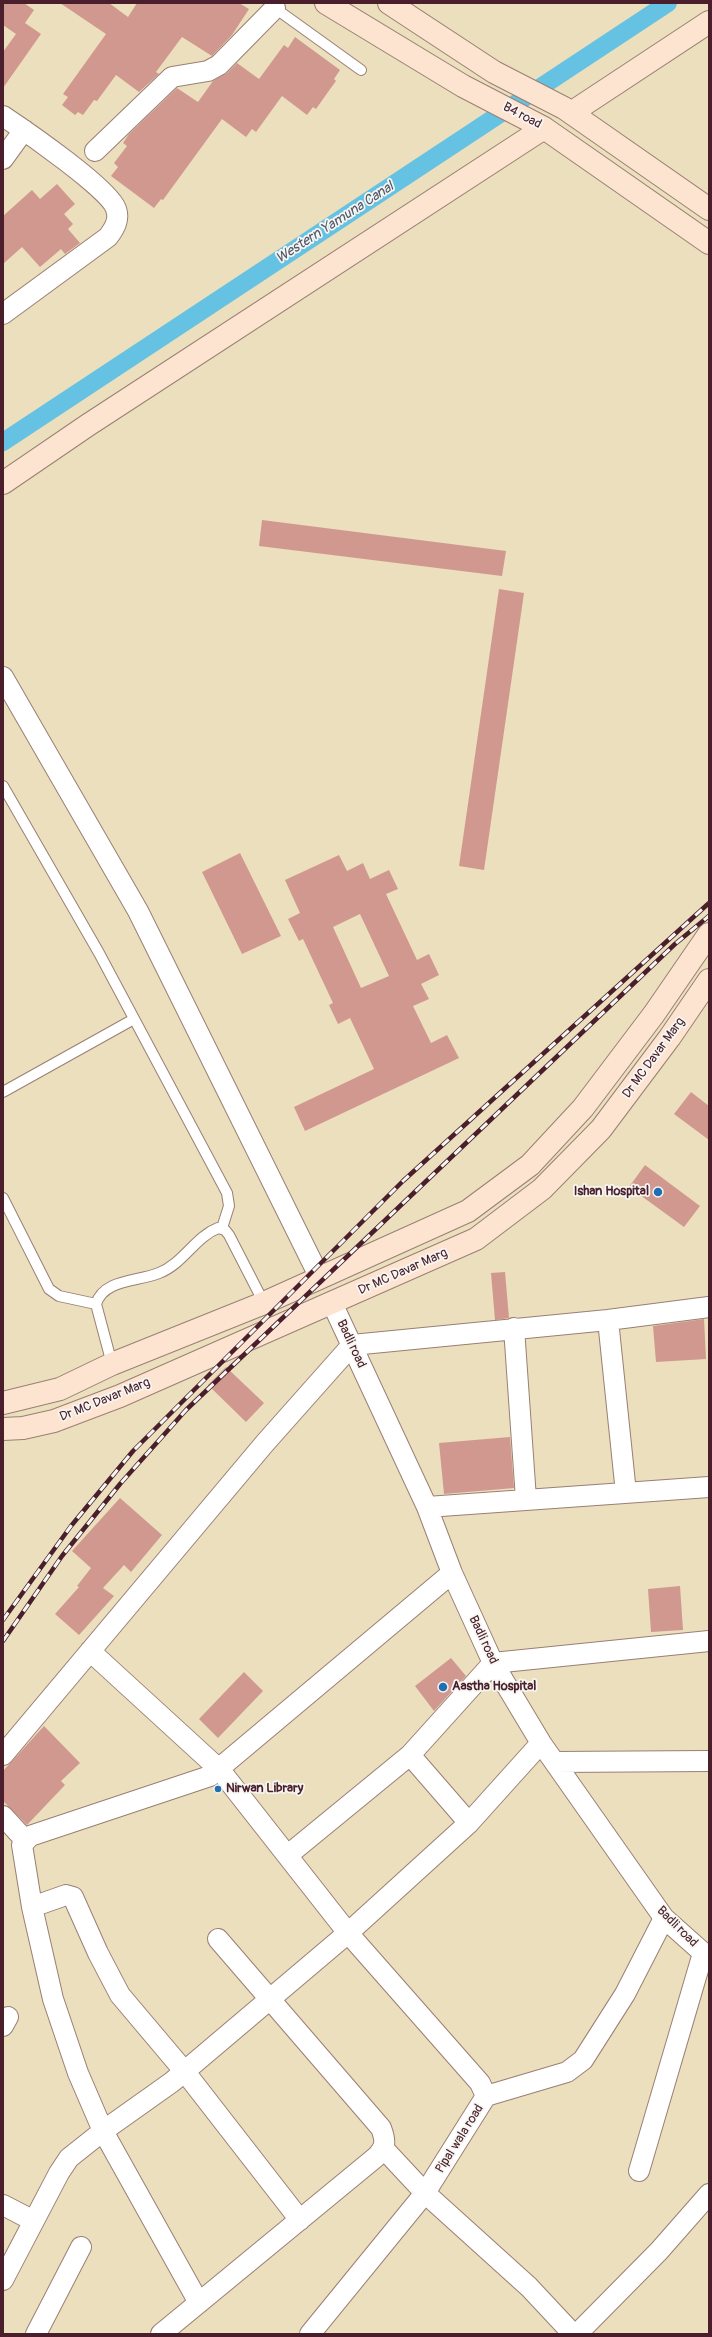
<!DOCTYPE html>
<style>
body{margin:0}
#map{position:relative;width:712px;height:2337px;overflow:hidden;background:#ebdfbd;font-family:Pangolin,sans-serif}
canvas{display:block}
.frame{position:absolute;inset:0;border:4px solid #4a1f2b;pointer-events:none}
</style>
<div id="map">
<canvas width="712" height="2337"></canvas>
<div class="frame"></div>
</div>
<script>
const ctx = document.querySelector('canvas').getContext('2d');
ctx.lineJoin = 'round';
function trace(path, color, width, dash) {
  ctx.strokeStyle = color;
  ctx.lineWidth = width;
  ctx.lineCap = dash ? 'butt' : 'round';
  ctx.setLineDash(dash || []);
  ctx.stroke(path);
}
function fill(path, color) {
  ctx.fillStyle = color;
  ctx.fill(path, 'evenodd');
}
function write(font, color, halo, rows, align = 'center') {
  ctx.font = font + ' Pangolin,sans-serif';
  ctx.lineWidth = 3.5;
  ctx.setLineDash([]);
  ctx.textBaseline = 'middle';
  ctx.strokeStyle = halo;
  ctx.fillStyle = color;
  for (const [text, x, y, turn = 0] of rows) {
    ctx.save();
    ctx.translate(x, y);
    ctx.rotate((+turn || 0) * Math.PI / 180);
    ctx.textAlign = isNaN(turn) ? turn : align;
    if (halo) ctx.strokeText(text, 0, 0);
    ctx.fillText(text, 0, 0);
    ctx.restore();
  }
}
trace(new Path2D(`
 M 3,442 L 668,3`), '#65c2e3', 18);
fill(new Path2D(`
 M 3,3 L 24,3 L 34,10 L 25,23 L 41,34 L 3,88 L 3,52 L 16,34 L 3,25 Z
 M 60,3 L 109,3 L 128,17 L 137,3 L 239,3 L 249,9 L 232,35 L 212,56 L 182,37 L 156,72 L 159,74 L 139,92 L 116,75 L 97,101 L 94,100 L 83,115 L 78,112 L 75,115 L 62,105 L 68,97 L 63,94 L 106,34 Z
 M 295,37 L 340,70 L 334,79 L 336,81 L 328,92 L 316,109 L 313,107 L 307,115 L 282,96 L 256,132 L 252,129 L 246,137 L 222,119 L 163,200 L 161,199 L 154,208 L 111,176 L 118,167 L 114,163 L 127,146 L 123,143 L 129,134 L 177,88 L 198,102 L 213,81 L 227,73 L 237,63 L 259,79 L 284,45 L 288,48 Z
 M 57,184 L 75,204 L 64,214 L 73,224 L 68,229 L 80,243 L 65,254 L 61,249 L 40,267 L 22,247 L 3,264 L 3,216 L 32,190 L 40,199 Z
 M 262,520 L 506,551 L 502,576 L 259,546 Z
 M 499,589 L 524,593 L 484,870 L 459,866 Z
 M 240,853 L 281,936 L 242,954 L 202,872 Z
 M 339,855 L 347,871 L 363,863 L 370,879 L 389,870 L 398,889 L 386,894 L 417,960 L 429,954 L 439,975 L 421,984 L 429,999 L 413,1006 L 431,1043 L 447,1035 L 459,1058 L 305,1131 L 294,1107 L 374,1069 L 350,1018 L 338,1024 L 329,1005 L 333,1003 L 303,939 L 299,941 L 288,919 L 300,913 L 285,880 ZM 360,914 L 389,976 L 361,988 L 333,927 Z
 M 691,1092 L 709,1106 L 709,1140 L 674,1114 Z
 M 645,1165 L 700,1206 L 684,1227 L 629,1187 Z
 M 505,1272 L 509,1318 L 495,1320 L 491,1273 Z
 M 704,1319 L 706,1359 L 656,1362 L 653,1326 Z
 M 226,1367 L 264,1403 L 246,1422 L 208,1385 Z
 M 510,1437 L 514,1488 L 444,1494 L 439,1443 Z
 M 120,1498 L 162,1535 L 131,1572 L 124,1565 L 103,1588 L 114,1596 L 79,1635 L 55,1614 L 79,1587 L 77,1586 L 91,1568 L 72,1551 Z
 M 680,1586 L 683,1630 L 651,1632 L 648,1589 Z
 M 451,1658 L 466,1676 L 434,1711 L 415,1686 Z
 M 244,1672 L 263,1691 L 218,1738 L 199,1719 Z
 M 44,1726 L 80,1763 L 61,1781 L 65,1785 L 27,1825 L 3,1801 L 3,1771 Z`), '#d1988f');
const lane = new Path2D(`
 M 272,6 L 361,70
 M 3,786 L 99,953 L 227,1193 L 229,1206 L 222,1228
 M 3,1092 L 134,1019
 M 3,1198 L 49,1289 L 59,1296 L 96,1304
 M 112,1364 L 96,1304 C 104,1279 137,1282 159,1273 C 183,1264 195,1237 218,1228 L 225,1230 L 229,1235 L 264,1303`);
const street = new Path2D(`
 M 3,116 C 24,130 110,189 116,209 C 120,220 114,229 108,237 L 3,314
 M 95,151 L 172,77 L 208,71 L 219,65 L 275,8
 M 3,159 L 24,130
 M 3,677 L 138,911 L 320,1278
 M 332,1303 L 427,1507 L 452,1573 L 493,1663 L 541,1743 L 664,1918 L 709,1958
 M 608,1320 L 626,1493
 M 514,1328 L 526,1499
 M 427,1507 L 709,1487
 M 90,1651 L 220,1770 L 348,1933 L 480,2083 L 486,2096
 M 3,1755 L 265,1443 L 352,1345 L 608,1320 L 709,1307
 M 410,1755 L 469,1823
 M 555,1762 L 709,1761
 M 3,1816 L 25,1840
 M 288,1855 L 410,1755 L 493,1663 L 709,1641
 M 32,1907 L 66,1895 L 73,1897 L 98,1953 L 120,1995 L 185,2072 L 300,2220
 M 3,2026 L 8,2017
 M 486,2096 L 567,2072 L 583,2060 L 625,1994 L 664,1918
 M 384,2149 L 425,2193 L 529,2287 L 573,2334
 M 639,2171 L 703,1953
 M 3,2205 L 34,2221
 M 3,2280 L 59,2173 L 69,2158 L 103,2131 L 172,2082 L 348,1933 L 469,1823 L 541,1743
 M 199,2303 L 103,2131 L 78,2073 L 53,1999 L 32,1907 L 22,1845 L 30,1836 L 210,1776 L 452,1573
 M 36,2334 L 81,2247
 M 161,2334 L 376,2157 C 386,2147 386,2141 381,2128 L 218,1939
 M 310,2334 L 425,2193 L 486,2096
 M 577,2334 L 659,2251 L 709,2194`);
const secondary = new Path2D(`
 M 326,3 L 463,86 L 544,128 L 709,243
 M 389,3 L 494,72 L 564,108 L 709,209
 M 571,113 L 709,22
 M 3,483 L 88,425 L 544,128
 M 3,1403 L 60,1389 L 112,1364 L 264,1303 L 468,1211 L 530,1165 L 583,1108 L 654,1014 L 709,934
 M 3,1429 L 23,1428 L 54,1421 L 120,1396 L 476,1239 L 542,1189 L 601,1129 L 670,1037 L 709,980`);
trace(lane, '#9a7f74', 12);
trace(street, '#9a7f74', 22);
trace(secondary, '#9a7f74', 24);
trace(lane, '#fff', 10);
trace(street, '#fff', 20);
trace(secondary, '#fde4d0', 22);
const rail = new Path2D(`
 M 3,1620 L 71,1526 L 133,1451 L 403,1181 L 709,903
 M 3,1641 L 62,1556 L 120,1484 L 186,1410 L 675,944 L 709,916`);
trace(rail, '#4a1f2b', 4.5);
trace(rail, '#f6f6f2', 3, [9]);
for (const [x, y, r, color] of [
 [658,1192,5,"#1f6fb2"],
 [443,1687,5,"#1f6fb2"],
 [218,1789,4,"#1f6fb2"]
]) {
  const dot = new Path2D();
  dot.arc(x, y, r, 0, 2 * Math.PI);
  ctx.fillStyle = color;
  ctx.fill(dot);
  trace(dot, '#f6f6f2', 1.5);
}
write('13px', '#4a1f2b', '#f6f6f2', [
 ["B4 road",522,116,28],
 ["Dr MC Davar Marg",654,1058,-54],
 ["Dr MC Davar Marg",403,1272,-24],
 ["Badli road",351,1344,65],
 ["Dr MC Davar Marg",105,1400,-22],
 ["Badli road",483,1640,65],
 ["Badli road",677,1927,45],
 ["Pipal wala road",460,2139,-58]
]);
write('bold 13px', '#4a1f2b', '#f6f6f2', [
 ["Ishan Hospital",649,1192,"right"],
 ["Aastha Hospital",452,1687],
 ["Nirwan Library",226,1789]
], 'left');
write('italic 14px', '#53586b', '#f6f6f2', [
 ["Western Yamuna Canal",335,223,-33]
]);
</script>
